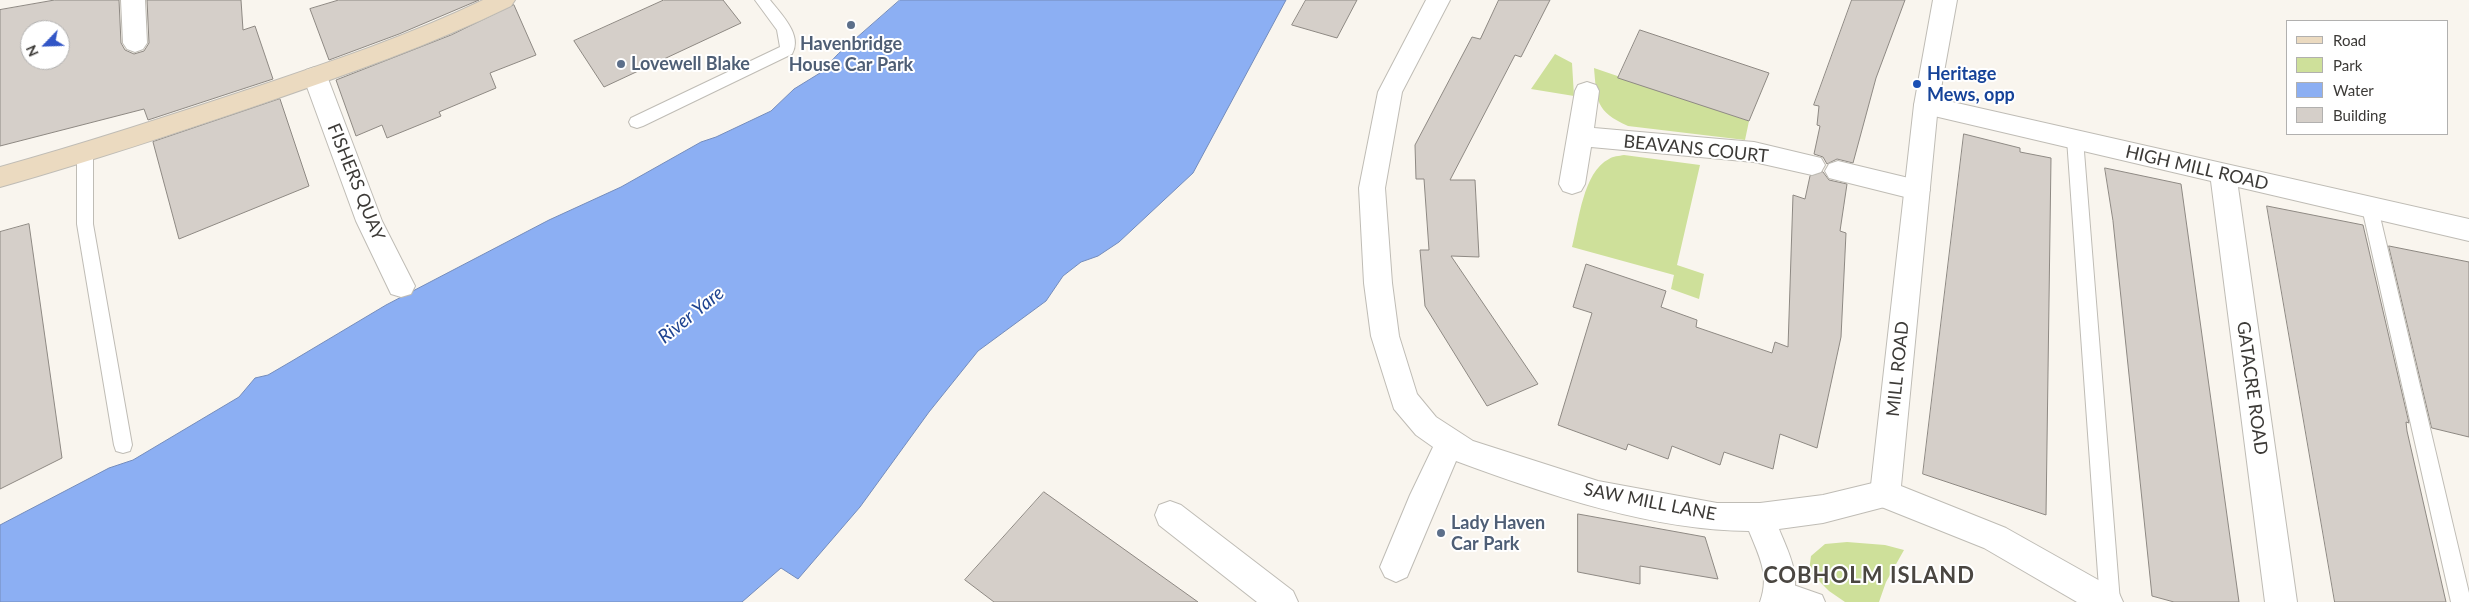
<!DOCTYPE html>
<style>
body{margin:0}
#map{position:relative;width:2469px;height:602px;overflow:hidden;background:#f9f5ee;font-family:Lato,sans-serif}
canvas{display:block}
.legend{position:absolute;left:2286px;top:20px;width:162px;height:115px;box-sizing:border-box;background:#fff;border:1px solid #b1b0af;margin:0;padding:6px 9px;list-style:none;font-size:15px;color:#3c3a37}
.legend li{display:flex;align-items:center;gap:10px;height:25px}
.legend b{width:25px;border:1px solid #b1b0af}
.north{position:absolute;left:20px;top:20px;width:50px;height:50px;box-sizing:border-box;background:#fff;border:1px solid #b1b0af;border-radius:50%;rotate:246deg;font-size:14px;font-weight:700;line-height:20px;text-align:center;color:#3c3a37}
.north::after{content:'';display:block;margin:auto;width:18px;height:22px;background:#3256c6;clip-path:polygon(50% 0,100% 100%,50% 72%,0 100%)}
</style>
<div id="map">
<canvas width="2469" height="602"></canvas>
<ul class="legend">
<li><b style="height:6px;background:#ebdac0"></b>Road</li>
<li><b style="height:14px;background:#cee09a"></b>Park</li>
<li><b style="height:14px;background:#8caff3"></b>Water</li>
<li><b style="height:14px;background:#d5cfc9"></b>Building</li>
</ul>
<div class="north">N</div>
</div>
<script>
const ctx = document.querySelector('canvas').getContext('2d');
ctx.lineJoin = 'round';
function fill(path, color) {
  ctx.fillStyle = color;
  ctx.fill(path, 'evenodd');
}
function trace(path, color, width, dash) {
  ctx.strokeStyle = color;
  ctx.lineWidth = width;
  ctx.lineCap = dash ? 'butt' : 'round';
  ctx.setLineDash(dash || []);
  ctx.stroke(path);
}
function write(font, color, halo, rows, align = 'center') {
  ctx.font = font + ' Lato,sans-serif';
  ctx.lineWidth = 4;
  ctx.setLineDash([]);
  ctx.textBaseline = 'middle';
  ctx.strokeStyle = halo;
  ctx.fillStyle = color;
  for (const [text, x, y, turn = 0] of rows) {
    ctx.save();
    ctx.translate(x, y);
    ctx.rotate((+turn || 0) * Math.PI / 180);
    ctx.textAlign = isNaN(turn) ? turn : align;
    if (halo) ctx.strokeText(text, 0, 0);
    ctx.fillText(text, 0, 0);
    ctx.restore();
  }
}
fill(new Path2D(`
 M 1555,54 L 1572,63 L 1574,96 L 1531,89 Z
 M 1594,68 L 1749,121 L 1745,140 L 1628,126 C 1595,111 1597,101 1594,68 Z
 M 1624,155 L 1700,165 L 1677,265 L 1704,274 L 1699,299 L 1671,289 L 1674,275 L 1572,247 C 1579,221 1583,172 1609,159 C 1613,156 1619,156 1624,155 Z
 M 1847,542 L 1885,545 L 1904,550 L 1886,582 L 1879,602 L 1845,602 L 1829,591 L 1809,571 L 1811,556 L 1825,544 Z`), '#cee09a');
const water = new Path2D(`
 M 900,0 L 1286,0 L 1193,173 L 1119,242 L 1098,256 L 1081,262 L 1063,276 L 1046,301 L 978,351 L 929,412 L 860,507 L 798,579 L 781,568 L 742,602 L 0,602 L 0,525 L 109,468 L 133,460 L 239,397 L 255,378 L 268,375 L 292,361 L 386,305 L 549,220 L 621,187 L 701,142 L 716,137 L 771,111 L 794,89 L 820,73 L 838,54 Z`);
fill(water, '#8caff3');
trace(water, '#748cbb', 1);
const building = new Path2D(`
 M 55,0 L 119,0 L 121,43 L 125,50 L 134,54 L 144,51 L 149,43 L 147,0 L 241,0 L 243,30 L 255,26 L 273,79 L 148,120 L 144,109 L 0,146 L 0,10 ZM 30,30 L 60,30 L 60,60 L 30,60 Z
 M 339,0 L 479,0 L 399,34 L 329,60 L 310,9 Z
 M 664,0 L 723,0 L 741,23 L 604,87 L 574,41 Z
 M 1306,0 L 1357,0 L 1337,38 L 1292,25 Z
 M 1499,0 L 1550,0 L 1521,57 L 1515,55 L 1450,180 L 1475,180 L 1479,257 L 1451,256 L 1538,384 L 1487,406 L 1425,306 L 1420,250 L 1429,250 L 1424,179 L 1416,179 L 1415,145 L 1472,37 L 1480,39 Z
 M 1852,0 L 1905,0 L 1876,78 L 1853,163 L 1837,159 L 1827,164 L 1823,157 L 1814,154 L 1820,126 L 1817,125 L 1819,106 L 1814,105 Z
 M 514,5 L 536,55 L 490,73 L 496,88 L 439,112 L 441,116 L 387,138 L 382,125 L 356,136 L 336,80 L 451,35 Z
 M 1640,30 L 1769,73 L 1749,121 L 1618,78 Z
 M 280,99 L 309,186 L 179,239 L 153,142 Z
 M 1964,134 L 2020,148 L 2020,152 L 2051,158 L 2046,515 L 1923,474 Z
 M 2105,168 L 2181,184 L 2239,602 L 2174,602 L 2152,596 L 2113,221 Z
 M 1823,172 L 1829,180 L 1847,184 L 1840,231 L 1846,233 L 1841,337 L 1817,448 L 1780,434 L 1773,469 L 1724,452 L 1720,465 L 1672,446 L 1668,459 L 1628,444 L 1626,450 L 1558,425 L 1592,313 L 1573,307 L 1586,264 L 1666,291 L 1661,307 L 1697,320 L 1696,327 L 1772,353 L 1775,342 L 1788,347 L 1793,195 L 1805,199 L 1810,176 Z
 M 2267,206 L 2363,225 L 2409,423 L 2406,422 L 2407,431 L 2446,602 L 2335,602 Z
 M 29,224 L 62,458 L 0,489 L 0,232 Z
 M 2389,246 L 2469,262 L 2469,437 L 2432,428 Z
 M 1044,492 L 1198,602 L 994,602 L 965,580 Z
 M 1578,514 L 1705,537 L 1718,579 L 1640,566 L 1640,584 L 1578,572 Z`);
fill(building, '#d5cfc9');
trace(building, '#8e8983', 1);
const service = new Path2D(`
 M 755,0 L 770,0 C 781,14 803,35 792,54 L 643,126 L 637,128 L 631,126 L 629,122 L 631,118 L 780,47 L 777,30 Z
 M 2075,133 L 2081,135 L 2083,139 L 2120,602 L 2100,602 L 2067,139 L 2069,135 Z
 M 85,148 L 91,150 L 93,154 L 93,224 L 132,445 L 130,451 L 123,453 L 116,451 L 114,445 L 77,224 L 77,154 L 79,150 Z
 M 2370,201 L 2376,203 L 2378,208 L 2469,593 L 2469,602 L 2451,602 L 2362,208 L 2364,203 Z
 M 1782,581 L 1822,595 L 1825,602 L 1789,602 L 1775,597 L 1772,590 L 1775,583 Z`);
const minor = new Path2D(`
 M 121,0 L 145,0 L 147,43 L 143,49 L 135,52 L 127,49 L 123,43 Z
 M 1426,0 L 1450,0 L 1402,92 L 1385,188 L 1392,283 L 1399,336 L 1417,394 L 1436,417 L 1473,441 L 1598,481 L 1717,503 L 1760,503 L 1823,495 L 1885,480 L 1896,484 L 1900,494 L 1896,504 L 1823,523 L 1779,529 C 1789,554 1801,575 1792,602 L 1760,602 C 1770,575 1759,556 1749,531 C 1654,531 1545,494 1456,461 L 1407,577 L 1396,582 L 1385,577 L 1380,567 L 1410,495 L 1433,447 L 1416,435 L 1394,409 L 1371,336 L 1364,283 L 1359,188 L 1378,92 Z
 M 315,67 L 324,70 L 327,76 L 382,221 L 415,286 L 411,294 L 401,297 L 391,294 L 356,221 L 303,76 L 306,70 Z
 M 1587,82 L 1596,85 L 1599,91 L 1594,128 L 1754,142 L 1821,158 L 1825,165 L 1821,172 L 1812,175 L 1754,162 L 1591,147 L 1585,184 L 1581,191 L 1572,194 L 1563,191 L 1559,184 L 1575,91 L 1578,85 Z
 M 1926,96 L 2469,219 L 2469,241 L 2238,187 L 2297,602 L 2265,602 L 2211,181 L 1917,112 L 1914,105 L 1917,98 Z
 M 1838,161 L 1917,180 L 1926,183 L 1930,190 L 1926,197 L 1917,200 L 1829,178 L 1825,171 L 1829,164 Z
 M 1170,501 L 1181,505 L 1293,591 L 1298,602 L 1257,602 L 1159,525 L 1155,515 L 1159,505 Z`);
const tertiary = new Path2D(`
 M 1933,0 L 1957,0 L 1938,105 L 1901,486 L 2006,528 L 2118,591 L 2123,602 L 2077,602 L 1984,548 L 1874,504 L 1870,494 L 1914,105 Z`);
const secondary = new Path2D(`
 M 483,0 L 515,0 L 511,6 C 431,45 348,74 264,103 C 176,133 89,162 0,187 L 0,167 C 87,143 171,115 256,87 C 333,61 410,35 483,0 Z`);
trace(service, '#bfbcb5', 2);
trace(minor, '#bfbcb5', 2);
trace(tertiary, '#bfbcb5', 2);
trace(secondary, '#bfbcb5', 2);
fill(service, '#fff');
fill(minor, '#fff');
fill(tertiary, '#fff');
fill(secondary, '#ebdac0');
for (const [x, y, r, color] of [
 [851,25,5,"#5c6f8a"],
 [621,64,5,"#5c6f8a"],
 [1917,84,5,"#1a4fb4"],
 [1441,533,5,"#5c6f8a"]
]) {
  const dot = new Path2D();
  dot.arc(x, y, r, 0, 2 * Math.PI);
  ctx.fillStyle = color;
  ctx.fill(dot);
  trace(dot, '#fff', 2);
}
write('bold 18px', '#4e5e75', '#fff', [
 ["Havenbridge",851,44,"center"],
 ["House Car Park",851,65,"center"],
 ["Lovewell Blake",631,64],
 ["Lady Haven",1451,523],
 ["Car Park",1451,544]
], 'left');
write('bold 18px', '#164399', '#fff', [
 ["Heritage",1927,74],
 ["Mews, opp",1927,95]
], 'left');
write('18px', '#3c3a37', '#fff', [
 ["BEAVANS COURT",1696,149,6],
 ["HIGH MILL ROAD",2197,168,13],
 ["FISHERS QUAY",356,182,68],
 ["MILL ROAD",1898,369,-84],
 ["GATACRE ROAD",2252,388,82],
 ["SAW MILL LANE",1650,502,11]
]);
write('italic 19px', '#1e4390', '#fff', [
 ["River Yare",691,315,-39]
]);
ctx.letterSpacing = '1px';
write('bold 22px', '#4a4641', '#fff', [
 ["COBHOLM ISLAND",1869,576]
]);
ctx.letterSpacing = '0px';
</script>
